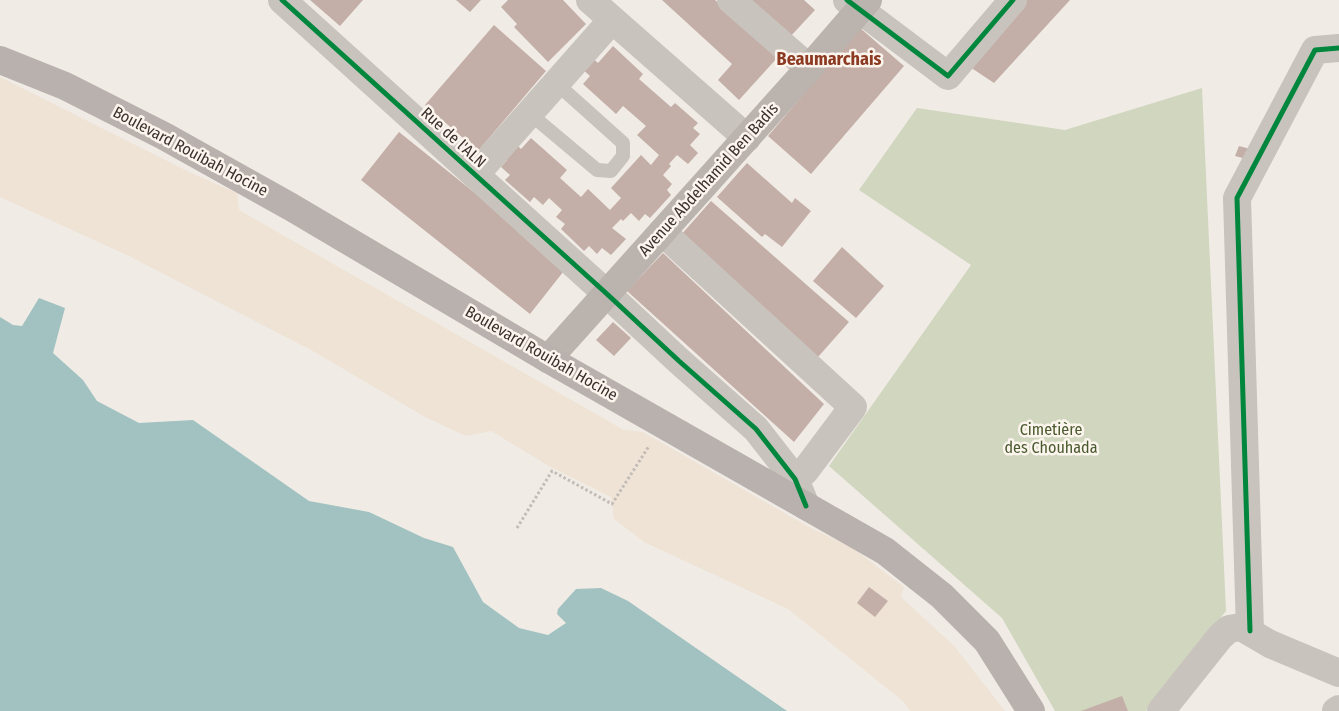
<!DOCTYPE html>
<meta charset="utf-8">
<style>
body{margin:0}
canvas{display:block;background:#f0ebe5}
</style>
<canvas width="1339" height="711"></canvas>
<script>
const ctx = document.querySelector('canvas').getContext('2d');
ctx.lineJoin = 'round';
function fill(path, color) {
  ctx.fillStyle = color;
  ctx.fill(path, 'evenodd');
}
function trace(path, color, width, dash) {
  ctx.strokeStyle = color;
  ctx.lineWidth = width;
  ctx.lineCap = dash ? 'butt' : 'round';
  ctx.setLineDash(dash || []);
  ctx.stroke(path);
}
function write(font, color, halo, rows, align = 'center') {
  ctx.font = font + ' "Fira Sans Condensed",sans-serif';
  ctx.lineWidth = 5;
  ctx.setLineDash([]);
  ctx.textBaseline = 'middle';
  ctx.strokeStyle = halo;
  ctx.fillStyle = color;
  for (const [text, x, y, turn = 0] of rows) {
    ctx.save();
    ctx.translate(x, y);
    ctx.rotate((+turn || 0) * Math.PI / 180);
    ctx.textAlign = isNaN(turn) ? turn : align;
    if (halo) ctx.strokeText(text, 0, 0);
    ctx.fillText(text, 0, 0);
    ctx.restore();
  }
}
fill(new Path2D(`
 M 1202,88 L 1226,611 L 1146,711 L 1055,711 L 1002,618 L 829,466 L 971,265 L 859,190 L 917,108 L 1065,130 Z`), '#d1d6bf');
fill(new Path2D(`
 M 0,77 L 189,172 L 237,193 L 239,210 L 624,430 L 643,432 L 807,526 L 854,549 L 904,587 L 901,597 L 955,647 L 1005,711 L 910,711 L 904,702 L 788,609 L 644,542 L 614,519 L 611,497 L 549,466 L 491,431 L 466,436 L 425,417 L 313,351 L 129,256 L 0,197 Z`), '#eee3d5');
fill(new Path2D(`
 M 39,298 L 65,308 L 53,353 L 83,380 L 97,401 L 139,423 L 193,420 L 309,501 L 369,512 L 424,538 L 453,547 L 483,602 L 519,628 L 548,635 L 566,623 L 557,614 L 558,609 L 576,589 L 601,588 L 628,601 L 787,711 L 0,711 L 0,317 L 13,325 L 22,326 Z`), '#a1c2c1');
fill(new Path2D(`
 M 310,0 L 363,0 L 340,26 Z
 M 456,0 L 481,0 L 470,12 Z
 M 508,0 L 563,0 L 586,24 L 548,62 L 514,27 L 517,24 L 501,7 Z
 M 662,0 L 715,0 L 778,57 L 739,100 L 718,80 L 732,64 Z
 M 747,0 L 804,0 L 815,10 L 789,38 Z
 M 1025,0 L 1070,0 L 994,83 L 967,65 Z
 M 494,25 L 546,71 L 478,151 L 425,105 Z
 M 860,28 L 904,66 L 811,174 L 768,136 Z
 M 613,46 L 643,74 L 639,79 L 671,107 L 675,103 L 698,123 L 693,128 L 700,134 L 690,145 L 698,153 L 688,164 L 677,155 L 669,164 L 671,166 L 663,175 L 672,184 L 667,190 L 671,195 L 650,218 L 645,214 L 639,221 L 631,213 L 623,221 L 621,219 L 612,228 L 626,239 L 611,255 L 602,248 L 597,254 L 589,246 L 584,251 L 561,229 L 565,224 L 556,217 L 562,210 L 549,198 L 543,205 L 534,197 L 530,202 L 505,180 L 510,175 L 501,167 L 507,160 L 500,153 L 512,140 L 521,149 L 531,138 L 567,170 L 560,178 L 581,197 L 588,189 L 610,210 L 621,198 L 611,188 L 641,155 L 651,165 L 659,155 L 637,135 L 646,126 L 623,106 L 616,114 L 583,84 L 590,76 L 579,66 L 589,55 L 598,63 Z
 M 399,132 L 567,267 L 530,314 L 361,180 Z
 M 1239,146 L 1254,150 L 1250,160 L 1235,156 Z
 M 747,163 L 792,203 L 795,198 L 811,211 L 782,247 L 765,234 L 762,237 L 717,197 Z
 M 711,201 L 849,322 L 818,357 L 680,236 Z
 M 842,247 L 884,286 L 856,318 L 813,281 Z
 M 663,253 L 824,404 L 794,442 L 627,291 Z
 M 613,322 L 631,338 L 614,356 L 596,340 Z
 M 869,587 L 888,601 L 875,617 L 857,603 Z
 M 1122,696 L 1128,711 L 1081,711 Z`), '#c3afa7');
trace(new Path2D(`
 M 517,528 L 552,471 L 612,504 L 649,446`), '#c2bbb6', 3, [2.5, 2.5]);
trace(new Path2D(`
 M 529,113 L 597,170 L 611,171 L 623,156 L 623,143 L 556,83`), '#c9c3be', 14);
trace(new Path2D(`
 M 282,0 L 607,294 L 679,361 L 756,429 L 795,479 L 806,506
 M 590,0 L 747,138
 M 731,0 L 809,68
 M 847,0 L 948,76 L 1013,0
 M 475,175 L 612,20
 M 662,232 L 853,407 L 805,471 L 795,479
 M 1250,631 L 1237,198 L 1315,50 L 1339,48
 M 1161,711 L 1220,637 L 1229,629 L 1241,627 L 1270,644 L 1339,673
 M 1336,711 L 1339,709`), '#c9c3be', 28);
trace(new Path2D(`
 M 548,359 L 809,68 L 868,0`), '#bab3ae', 28);
trace(new Path2D(`
 M 0,60 L 65,86 L 164,136 L 291,207 L 548,359 L 885,551 L 942,596 L 987,641 L 1031,711`), '#b8b1ad', 28);
trace(new Path2D(`
 M 282,0 L 607,294 L 679,361 L 756,429 L 795,479 L 806,506
 M 847,0 L 948,76 L 1013,0
 M 1250,631 L 1237,198 L 1315,50 L 1339,48`), '#00873e', 5);
write('16px', '#3b302b', '#fbf5ee', [
 ["Rue de l'ALN",453,138,42],
 ["Boulevard Rouibah Hocine",190,152,28],
 ["Avenue Abdelhamid Ben Badis",709,180,-48],
 ["Boulevard Rouibah Hocine",541,354,30]
]);
write('16px', '#4a5a2e', '#fbf5ee', [
 ["Cimetière",1051,431],
 ["des Chouhada",1051,449]
]);
write('bold 18px', '#8c3b22', '#fbf5ee', [
 ["Beaumarchais",829,60]
]);
</script>
